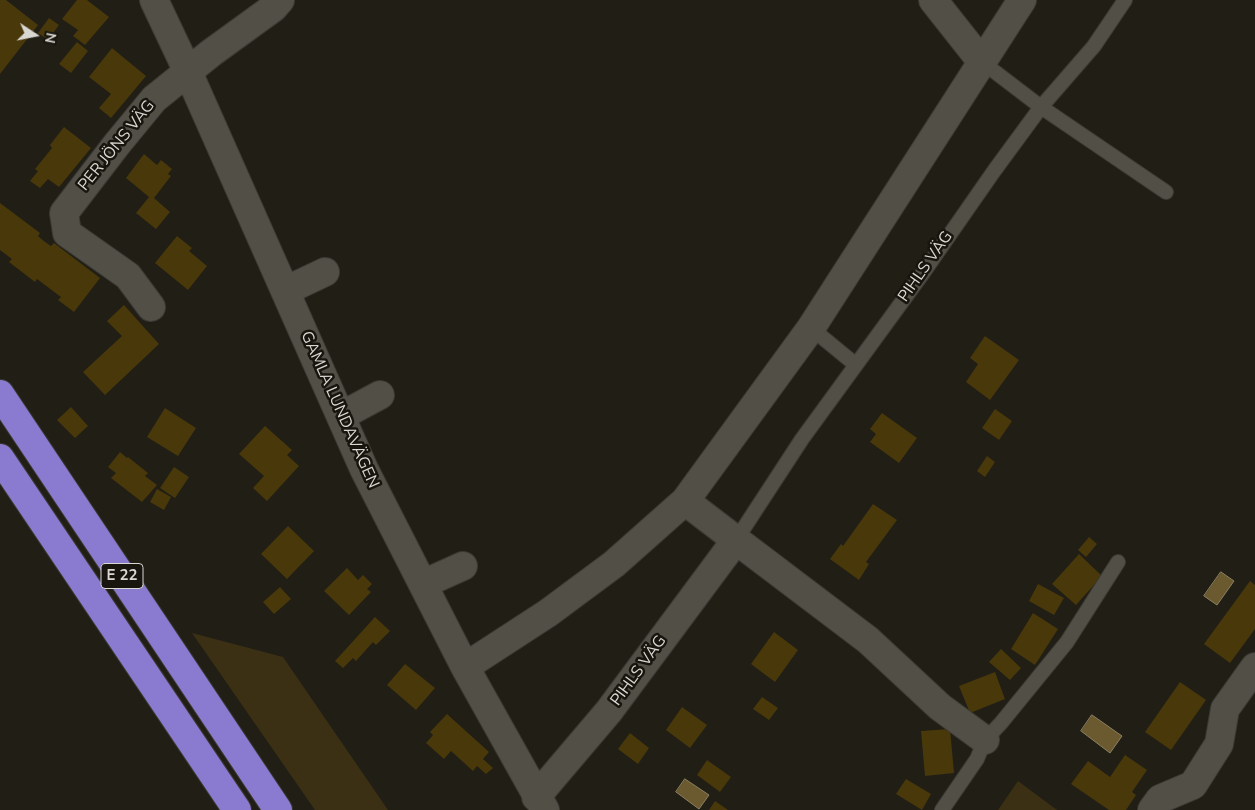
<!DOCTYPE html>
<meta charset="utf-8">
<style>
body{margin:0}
#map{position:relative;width:1255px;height:810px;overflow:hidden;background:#211e16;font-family:"Nunito Sans",sans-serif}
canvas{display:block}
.north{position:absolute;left:10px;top:10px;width:50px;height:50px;-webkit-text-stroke:4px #17150d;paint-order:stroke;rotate:101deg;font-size:14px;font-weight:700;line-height:20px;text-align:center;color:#d9d7d2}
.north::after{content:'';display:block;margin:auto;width:18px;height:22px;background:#d9d7d2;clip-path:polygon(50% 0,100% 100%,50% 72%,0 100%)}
</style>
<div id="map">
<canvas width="1255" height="810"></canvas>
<div class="north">N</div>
</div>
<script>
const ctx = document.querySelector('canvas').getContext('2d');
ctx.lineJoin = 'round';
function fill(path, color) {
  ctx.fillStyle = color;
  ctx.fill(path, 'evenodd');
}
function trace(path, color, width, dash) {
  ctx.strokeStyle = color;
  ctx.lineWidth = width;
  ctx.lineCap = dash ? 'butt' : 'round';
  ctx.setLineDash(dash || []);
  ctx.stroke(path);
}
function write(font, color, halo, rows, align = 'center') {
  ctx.font = font + ' "Nunito Sans",sans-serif';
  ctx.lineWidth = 5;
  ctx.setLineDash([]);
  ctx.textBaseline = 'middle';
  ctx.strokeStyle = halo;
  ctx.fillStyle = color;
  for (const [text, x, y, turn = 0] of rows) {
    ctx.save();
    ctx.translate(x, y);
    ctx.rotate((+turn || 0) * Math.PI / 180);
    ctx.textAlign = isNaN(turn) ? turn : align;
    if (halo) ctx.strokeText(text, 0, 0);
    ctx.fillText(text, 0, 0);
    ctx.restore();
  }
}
fill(new Path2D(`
 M 192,633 L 283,657 L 388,810 L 315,810 Z
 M 1018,781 L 1057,810 L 998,810 Z`), '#3b3013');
const water = new Path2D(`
 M 1221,572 L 1234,581 L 1217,605 L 1204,596 Z
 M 1092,715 L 1122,736 L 1110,753 L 1081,731 Z
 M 685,779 L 709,795 L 699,809 L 676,792 Z`);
fill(water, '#6b5a2f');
trace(water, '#8c8060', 1);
fill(new Path2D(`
 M 0,0 L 6,0 L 38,25 L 0,74 Z
 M 77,0 L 87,0 L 109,17 L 85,45 L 73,36 L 78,30 L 62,19 Z
 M 49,18 L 59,25 L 48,40 L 38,33 Z
 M 77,42 L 88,51 L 71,73 L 59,64 Z
 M 112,48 L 146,76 L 111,118 L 99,108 L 111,94 L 89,77 Z
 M 64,127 L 91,148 L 59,187 L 48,179 L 40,188 L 30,181 L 38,171 L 35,169 L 52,148 L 50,145 Z
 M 144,154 L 157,165 L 161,160 L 172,169 L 168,174 L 171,176 L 154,198 L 170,212 L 156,229 L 136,213 L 149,197 L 126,178 Z
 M 0,203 L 40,233 L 38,236 L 45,242 L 51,246 L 54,243 L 100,278 L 74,312 L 58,300 L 61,297 L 37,279 L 35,282 L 9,262 L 12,259 L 0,250 Z
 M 177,236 L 192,248 L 189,251 L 207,266 L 188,290 L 155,263 Z
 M 124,305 L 159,344 L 105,395 L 83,372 L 122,336 L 107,321 Z
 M 985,336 L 1019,360 L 990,400 L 966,382 L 978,364 L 970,358 Z
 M 71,407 L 88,426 L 75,438 L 57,420 Z
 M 165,408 L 196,428 L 178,456 L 147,437 Z
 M 995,409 L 1012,421 L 999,440 L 982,428 Z
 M 882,413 L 917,438 L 899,463 L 870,442 L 876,434 L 870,429 Z
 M 265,426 L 292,450 L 287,455 L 299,466 L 267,501 L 253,488 L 264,476 L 239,454 Z
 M 120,452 L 127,458 L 128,457 L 148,473 L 145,476 L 157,485 L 142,502 L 111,478 L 116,473 L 108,467 Z
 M 987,456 L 995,462 L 985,477 L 977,471 Z
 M 174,467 L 189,477 L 175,498 L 160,488 Z
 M 157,489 L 171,497 L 164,510 L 150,502 Z
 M 873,504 L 897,520 L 866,562 L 869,564 L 859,580 L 830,559 L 841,544 L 843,546 Z
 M 288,526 L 314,551 L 287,579 L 261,554 Z
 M 1089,537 L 1097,544 L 1086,557 L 1078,550 Z
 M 1079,554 L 1102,576 L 1076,605 L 1052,584 Z
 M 347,568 L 358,580 L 363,575 L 372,584 L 367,589 L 371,592 L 349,615 L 324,591 Z
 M 1250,581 L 1255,585 L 1255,629 L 1230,663 L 1204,644 Z
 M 1038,584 L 1064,598 L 1054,615 L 1029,601 Z
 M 280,587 L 291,599 L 274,614 L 263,602 Z
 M 1033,613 L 1058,629 L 1035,665 L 1011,649 Z
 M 375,617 L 390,631 L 376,645 L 373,642 L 356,661 L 353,658 L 343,668 L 335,661 Z
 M 774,632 L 798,650 L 775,682 L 751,664 Z
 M 1001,649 L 1021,668 L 1010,680 L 989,662 Z
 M 405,664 L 435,688 L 416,710 L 387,685 Z
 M 995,672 L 1005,699 L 970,713 L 959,686 Z
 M 1180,682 L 1206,700 L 1171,750 L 1145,732 Z
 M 762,697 L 778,708 L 769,720 L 753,709 Z
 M 682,707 L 707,725 L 690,748 L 666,730 Z
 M 447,714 L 489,752 L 483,759 L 493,768 L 486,774 L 477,766 L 473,771 L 451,751 L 444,759 L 426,743 L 433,735 L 430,732 Z
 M 950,729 L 954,773 L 925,776 L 921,731 Z
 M 630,733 L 649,748 L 638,764 L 618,749 Z
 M 1125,755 L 1147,770 L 1132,792 L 1136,795 L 1126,810 L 1109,810 L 1071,784 L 1088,761 L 1110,777 Z
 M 707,760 L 731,777 L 720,792 L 697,775 Z
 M 906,779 L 931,794 L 922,810 L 896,794 Z
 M 715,801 L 728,810 L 709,810 Z`), '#48380a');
const lane = new Path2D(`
 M 982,62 L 1041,107 L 1166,192
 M 811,328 L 856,365
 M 736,540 L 802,439 L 923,273 L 994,171 L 1041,107 L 1094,46 L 1125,0
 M 942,810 L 977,759 L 985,740 L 1001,723 L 1067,642 L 1118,562`);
const street = new Path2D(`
 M 154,0 L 188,72 L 364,469 L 465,667 L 545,810
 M 933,0 L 982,62
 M 285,291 L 325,272
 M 151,307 L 128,276 L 67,233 L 64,213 L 117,144 L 154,99 L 211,53 L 273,8 L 280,0
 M 341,416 L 380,395
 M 685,501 L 736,540
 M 423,584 L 463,566
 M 465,667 L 548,613 L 614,564 L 685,501 L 811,328 L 1022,0
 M 536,797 L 609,711 L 736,540 L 868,640 L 940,707 L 985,740
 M 1152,810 L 1160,799 L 1193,785 L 1219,744 L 1225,709 L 1255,667`);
const highway = new Path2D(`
 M 0,394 L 278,810
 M 0,458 L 237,810`);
trace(lane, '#3c3a35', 16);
trace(street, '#3c3a35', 30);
trace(highway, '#3c3a35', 30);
trace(lane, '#524f46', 14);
trace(street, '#524f46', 28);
trace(highway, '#8a7ad0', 28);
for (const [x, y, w] of [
 [122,576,42]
]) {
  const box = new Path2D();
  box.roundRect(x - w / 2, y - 12.5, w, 25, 4);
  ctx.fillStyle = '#17150d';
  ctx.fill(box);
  trace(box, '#d9d7d2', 1);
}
write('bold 15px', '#d9d7d2', null, [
 ["E 22",122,576]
]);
write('16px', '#d9d7d2', '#17150d', [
 ["PER JÖNS VÄG",117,146,-51],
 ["PIHLS VÄG",926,267,-55],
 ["GAMLA LUNDAVÄGEN",339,410,66],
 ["PIHLS VÄG",639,671,-54]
]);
</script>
